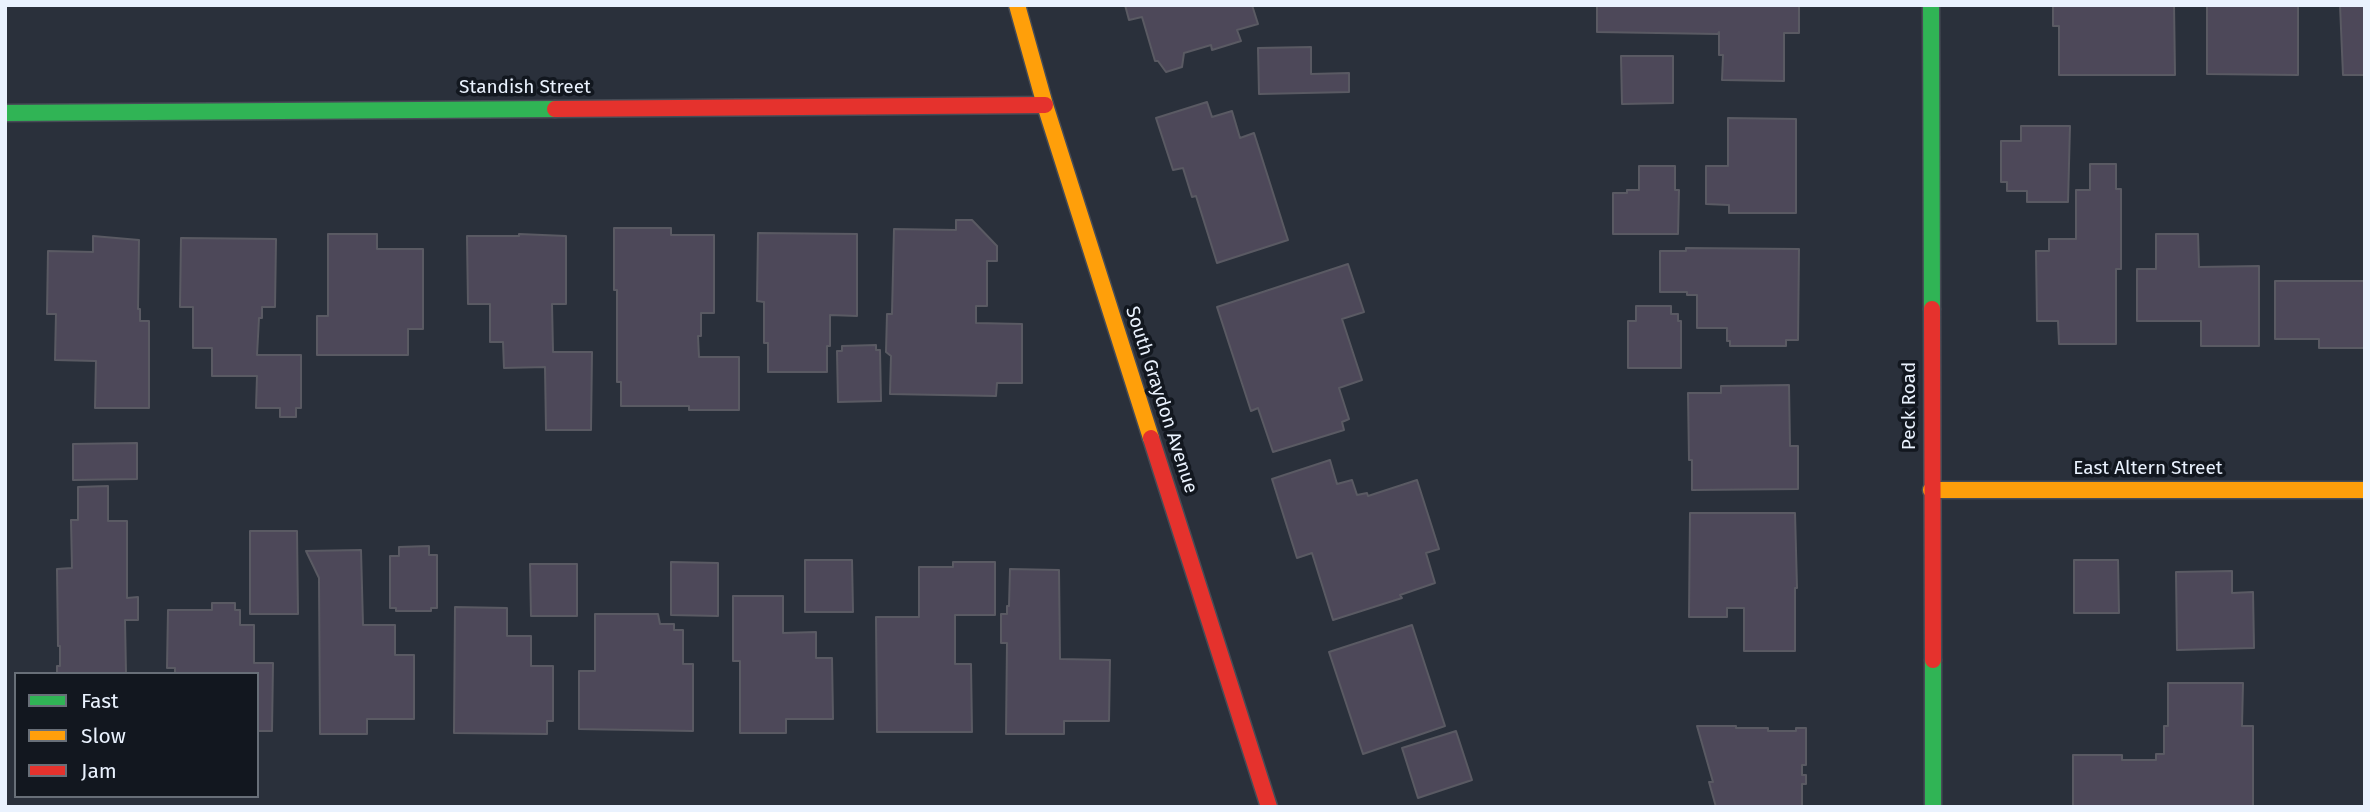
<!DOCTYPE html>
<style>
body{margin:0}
#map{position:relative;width:2370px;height:812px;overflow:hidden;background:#2a303b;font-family:"Fira Sans",sans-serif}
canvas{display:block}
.frame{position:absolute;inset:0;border:7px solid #eaf2fe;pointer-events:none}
.legend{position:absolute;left:14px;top:672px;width:245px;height:126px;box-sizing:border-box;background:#12171f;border:2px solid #686f78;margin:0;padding:9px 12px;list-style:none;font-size:21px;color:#eaf2fe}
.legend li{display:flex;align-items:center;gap:14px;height:35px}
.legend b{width:35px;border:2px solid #686f78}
</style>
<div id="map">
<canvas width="2370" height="812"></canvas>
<div class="frame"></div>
<ul class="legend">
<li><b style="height:9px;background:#30b455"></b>Fast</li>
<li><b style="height:9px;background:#ff9f0a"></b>Slow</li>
<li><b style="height:9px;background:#e5322d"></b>Jam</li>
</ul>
</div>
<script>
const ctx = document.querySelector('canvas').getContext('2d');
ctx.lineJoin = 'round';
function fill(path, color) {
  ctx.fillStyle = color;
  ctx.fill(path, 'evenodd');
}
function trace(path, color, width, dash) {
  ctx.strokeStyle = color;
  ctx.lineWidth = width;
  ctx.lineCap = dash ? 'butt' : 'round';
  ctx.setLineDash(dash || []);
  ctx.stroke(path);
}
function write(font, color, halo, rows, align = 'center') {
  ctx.font = font + ' "Fira Sans",sans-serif';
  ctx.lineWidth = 7;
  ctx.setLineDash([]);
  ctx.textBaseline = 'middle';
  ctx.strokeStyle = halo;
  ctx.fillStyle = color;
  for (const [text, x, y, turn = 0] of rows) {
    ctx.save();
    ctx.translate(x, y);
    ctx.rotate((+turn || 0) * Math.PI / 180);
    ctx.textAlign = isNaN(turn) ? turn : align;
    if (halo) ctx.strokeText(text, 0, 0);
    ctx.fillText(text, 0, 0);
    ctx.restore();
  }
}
const building = new Path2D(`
 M 1125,5 L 1252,5 L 1258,24 L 1237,30 L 1241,41 L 1212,50 L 1211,45 L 1184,53 L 1182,67 L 1166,72 L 1158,61 L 1155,61 L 1142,17 L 1129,20 Z
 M 1597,5 L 1799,5 L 1799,33 L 1784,33 L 1784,81 L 1722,80 L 1723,55 L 1719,55 L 1719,32 L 1718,34 L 1597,32 Z
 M 2053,5 L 2174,5 L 2175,75 L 2059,75 L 2059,26 L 2053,26 Z
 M 2207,5 L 2298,5 L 2298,75 L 2207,74 Z
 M 2340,5 L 2365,5 L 2365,75 L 2343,75 Z
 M 1311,47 L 1311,74 L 1349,73 L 1349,92 L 1259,94 L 1258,48 Z
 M 1621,56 L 1673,56 L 1673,103 L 1622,104 Z
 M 1207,102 L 1212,117 L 1232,111 L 1240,138 L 1254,133 L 1288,240 L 1217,263 L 1196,196 L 1192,197 L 1183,168 L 1173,170 L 1156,118 Z
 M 1728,118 L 1796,119 L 1796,213 L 1729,213 L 1729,205 L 1706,204 L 1706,166 L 1728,166 Z
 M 2021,126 L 2070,126 L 2068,202 L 2027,202 L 2027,191 L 2007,191 L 2007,182 L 2001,182 L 2001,141 L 2021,141 Z
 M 2090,164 L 2116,164 L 2116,189 L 2121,189 L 2121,269 L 2116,269 L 2116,344 L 2059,344 L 2058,321 L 2037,321 L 2036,251 L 2049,251 L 2049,239 L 2076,239 L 2076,190 L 2090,190 Z
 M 1639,166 L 1675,166 L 1675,190 L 1679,190 L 1678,234 L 1613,234 L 1613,193 L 1627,193 L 1627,190 L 1639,190 Z
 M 956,220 L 972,220 L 997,246 L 997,261 L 987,261 L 987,306 L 976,306 L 976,323 L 1022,324 L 1022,383 L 997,383 L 996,396 L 890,394 L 891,356 L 886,352 L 887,314 L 892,314 L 894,229 L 956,230 Z
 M 614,228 L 671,228 L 671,235 L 714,235 L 714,313 L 701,313 L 701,336 L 698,336 L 699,357 L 739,357 L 739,410 L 689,410 L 689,406 L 621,406 L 621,382 L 617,382 L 617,290 L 614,290 Z
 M 758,233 L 857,234 L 857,316 L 830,315 L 830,346 L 827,346 L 827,372 L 768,372 L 768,343 L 764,343 L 764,302 L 757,301 Z
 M 328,234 L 377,234 L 377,249 L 423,249 L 423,329 L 408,329 L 408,355 L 317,355 L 317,316 L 328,316 Z
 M 519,234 L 566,236 L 566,304 L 552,304 L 553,352 L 592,352 L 591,430 L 546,430 L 545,367 L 504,368 L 503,342 L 490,342 L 490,304 L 468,304 L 467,236 L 519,236 Z
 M 2156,234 L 2198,234 L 2199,267 L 2259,266 L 2259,346 L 2201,346 L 2201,321 L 2137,321 L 2137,269 L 2156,269 Z
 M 93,236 L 139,240 L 138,309 L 140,309 L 140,321 L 149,321 L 149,408 L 95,408 L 96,361 L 55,360 L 56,314 L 47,314 L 48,251 L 93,252 Z
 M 181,238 L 276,239 L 275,307 L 262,307 L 262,318 L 259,318 L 257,355 L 301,355 L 301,408 L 296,408 L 296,417 L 280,417 L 280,408 L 256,408 L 257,376 L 212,376 L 212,348 L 193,348 L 193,307 L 180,307 Z
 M 1686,248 L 1799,249 L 1798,340 L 1786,340 L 1786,346 L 1730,346 L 1730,341 L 1727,341 L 1727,328 L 1697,328 L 1697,295 L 1687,295 L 1687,292 L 1660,292 L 1660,251 L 1686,251 Z
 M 1348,264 L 1364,312 L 1342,319 L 1362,380 L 1339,388 L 1349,419 L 1342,422 L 1344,430 L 1273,452 L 1258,408 L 1251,411 L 1217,307 Z
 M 2275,281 L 2365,281 L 2365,348 L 2319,348 L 2319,339 L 2275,339 Z
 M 1636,306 L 1671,306 L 1671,314 L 1678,314 L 1678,321 L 1681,321 L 1681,368 L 1628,368 L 1628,321 L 1636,321 Z
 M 876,345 L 876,350 L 880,350 L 881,401 L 838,402 L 837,351 L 842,351 L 842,346 Z
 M 1789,385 L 1790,446 L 1798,446 L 1798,489 L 1692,490 L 1692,460 L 1689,460 L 1688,393 L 1721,393 L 1721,386 Z
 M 137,443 L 137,479 L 73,480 L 73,444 Z
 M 1330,460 L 1337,484 L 1352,480 L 1357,495 L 1367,493 L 1368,496 L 1417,480 L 1439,549 L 1426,553 L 1435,583 L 1400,595 L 1402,598 L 1333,620 L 1312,553 L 1297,558 L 1272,479 Z
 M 108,486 L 108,521 L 127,521 L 127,598 L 138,597 L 138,620 L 125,620 L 126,674 L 57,674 L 57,666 L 60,666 L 60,646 L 58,646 L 57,569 L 72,568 L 71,520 L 78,520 L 78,487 Z
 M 1690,513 L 1795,513 L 1797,588 L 1795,588 L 1795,651 L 1744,651 L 1744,608 L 1727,608 L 1727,617 L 1689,617 Z
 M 250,531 L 297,531 L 298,614 L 250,614 Z
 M 429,546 L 429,555 L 437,555 L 437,608 L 431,608 L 431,611 L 396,611 L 396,608 L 390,608 L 390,556 L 399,556 L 399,547 Z
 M 361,550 L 363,625 L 395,625 L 395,655 L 414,655 L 414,719 L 367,719 L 367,734 L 320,734 L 319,578 L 306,551 Z
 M 805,560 L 852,560 L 853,612 L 805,612 Z
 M 2074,560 L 2118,560 L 2119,613 L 2074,613 Z
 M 671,562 L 718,563 L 718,616 L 671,615 Z
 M 953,562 L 995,562 L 995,615 L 955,615 L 955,664 L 971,664 L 972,732 L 877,732 L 876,617 L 919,617 L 919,567 L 953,567 Z
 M 530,564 L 577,564 L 577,616 L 531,616 Z
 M 1010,569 L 1059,570 L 1060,659 L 1110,660 L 1109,721 L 1064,721 L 1064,734 L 1006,734 L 1007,643 L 1001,643 L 1001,614 L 1007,614 L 1007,606 L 1009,606 Z
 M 2232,571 L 2232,593 L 2253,592 L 2254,648 L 2177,650 L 2176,572 Z
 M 733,596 L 783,596 L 783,633 L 816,632 L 816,658 L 832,658 L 833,719 L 786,719 L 786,733 L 740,733 L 740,661 L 733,661 Z
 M 212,603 L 235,603 L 235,610 L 240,610 L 240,625 L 254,625 L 254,663 L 273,663 L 272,731 L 257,731 L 257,674 L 175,674 L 175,668 L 167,668 L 168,610 L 212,610 Z
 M 455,607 L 507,608 L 507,636 L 531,636 L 531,666 L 553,666 L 553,721 L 547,721 L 547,734 L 454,733 Z
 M 595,614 L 658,614 L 660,624 L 674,624 L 674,630 L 683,630 L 683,664 L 693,664 L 693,731 L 579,729 L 579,671 L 595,671 Z
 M 1412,625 L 1445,726 L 1363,754 L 1329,652 Z
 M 2168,683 L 2243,683 L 2242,726 L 2253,726 L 2253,806 L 2073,806 L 2073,755 L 2122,755 L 2122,760 L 2156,760 L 2156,754 L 2164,754 L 2164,726 L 2168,726 Z
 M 1697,726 L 1736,726 L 1736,728 L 1768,728 L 1768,731 L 1796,731 L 1796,728 L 1806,728 L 1806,765 L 1802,765 L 1802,775 L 1806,775 L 1806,784 L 1802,784 L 1802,807 L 1716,807 L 1709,782 L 1713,782 Z
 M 1456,731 L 1472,780 L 1418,798 L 1402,748 Z`);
fill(building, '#4d4859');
trace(building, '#5a5a63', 2);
const fast = new Path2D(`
 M 1931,5 L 1932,309
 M 5,113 L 555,109
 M 1933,660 L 1933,807`);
const slow = new Path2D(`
 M 1017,5 L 1045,105 L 1151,438
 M 1931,490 L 2365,490`);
const jam = new Path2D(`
 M 555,109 L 1045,105
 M 1932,309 L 1933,660
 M 1151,438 L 1269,807`);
trace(fast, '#474c56', 19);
trace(slow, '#474c56', 19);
trace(jam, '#474c56', 19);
trace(fast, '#30b455', 16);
trace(slow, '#ff9f0a', 16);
trace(jam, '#e5322d', 16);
write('19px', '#eaf2fe', '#12171f', [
 ["Standish Street",525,88],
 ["South Graydon Avenue",1161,400,72],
 ["Peck Road",1910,406,-90],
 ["East Altern Street",2148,469]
]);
</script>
